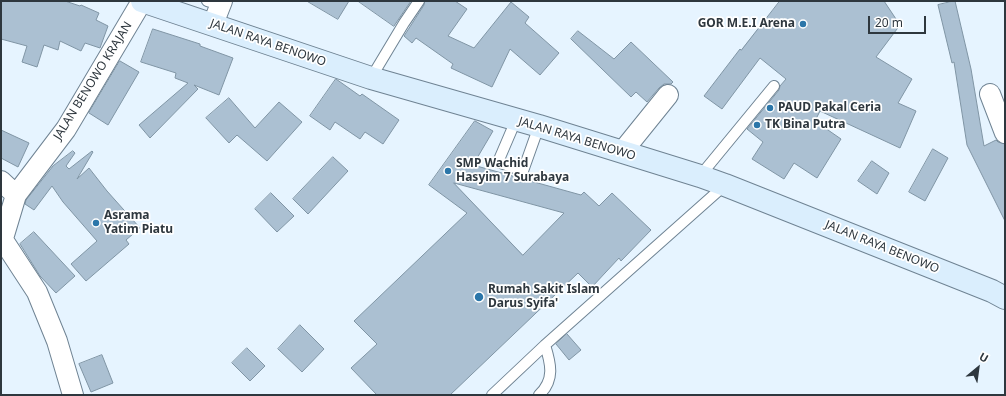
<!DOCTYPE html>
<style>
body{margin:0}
#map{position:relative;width:1006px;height:396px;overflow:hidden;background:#e6f4ff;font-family:"Noto Sans",sans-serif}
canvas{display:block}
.frame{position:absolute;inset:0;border:2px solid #2e373e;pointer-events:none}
.north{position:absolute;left:958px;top:348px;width:40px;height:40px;-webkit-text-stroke:3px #fff;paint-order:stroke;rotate:29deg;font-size:11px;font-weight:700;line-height:16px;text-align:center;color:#2e373e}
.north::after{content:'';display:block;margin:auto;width:14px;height:18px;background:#2e373e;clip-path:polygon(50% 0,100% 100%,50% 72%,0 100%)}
.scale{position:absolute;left:868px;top:16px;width:58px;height:18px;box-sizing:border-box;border:2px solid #2e373e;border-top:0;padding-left:5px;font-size:12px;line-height:14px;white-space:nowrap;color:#2e373e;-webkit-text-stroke:3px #fff;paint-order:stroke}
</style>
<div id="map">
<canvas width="1006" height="396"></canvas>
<div class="frame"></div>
<div class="north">U</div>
<div class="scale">20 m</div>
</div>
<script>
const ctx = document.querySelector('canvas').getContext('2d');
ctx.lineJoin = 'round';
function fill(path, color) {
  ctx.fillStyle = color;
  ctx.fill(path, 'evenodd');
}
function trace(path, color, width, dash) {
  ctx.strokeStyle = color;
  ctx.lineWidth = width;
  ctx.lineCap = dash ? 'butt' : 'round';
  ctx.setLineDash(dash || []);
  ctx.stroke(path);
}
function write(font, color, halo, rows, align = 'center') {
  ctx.font = font + ' "Noto Sans",sans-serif';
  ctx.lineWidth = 3.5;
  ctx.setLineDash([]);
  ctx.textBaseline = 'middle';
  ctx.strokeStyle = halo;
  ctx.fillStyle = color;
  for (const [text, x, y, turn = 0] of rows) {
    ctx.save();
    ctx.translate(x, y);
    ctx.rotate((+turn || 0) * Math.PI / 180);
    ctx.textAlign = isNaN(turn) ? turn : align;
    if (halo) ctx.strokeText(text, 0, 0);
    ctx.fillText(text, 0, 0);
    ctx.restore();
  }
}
const building = new Path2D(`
 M 1,1 L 65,1 L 80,6 L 81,5 L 99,13 L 96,20 L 108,26 L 100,48 L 85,43 L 81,51 L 60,41 L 58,50 L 44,45 L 37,67 L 22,62 L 27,46 L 1,39 Z
 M 307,1 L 349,1 L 338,19 Z
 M 358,1 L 411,1 L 394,26 Z
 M 425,1 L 455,1 L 467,9 L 448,36 L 474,48 L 511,2 L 529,17 L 525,23 L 559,53 L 540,75 L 510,49 L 492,87 L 451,68 L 453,64 L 416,38 L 412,43 L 404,36 L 424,5 Z
 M 780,1 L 884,1 L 900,25 L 876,57 L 912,79 L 898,103 L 916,111 L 900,148 L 820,111 L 815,121 L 841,139 L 817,178 L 794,163 L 784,179 L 752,159 L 763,142 L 747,129 L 779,90 L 780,86 L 786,79 L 760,58 L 722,109 L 704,96 L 740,49 L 741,50 Z
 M 955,1 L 971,69 L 984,146 L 996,140 L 998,142 L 1005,144 L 1005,221 L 967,145 L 954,62 L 952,63 L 938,5 Z
 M 153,29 L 200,44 L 200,46 L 233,58 L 219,95 L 194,85 L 198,89 L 150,138 L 139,125 L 188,83 L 175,78 L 176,73 L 141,62 Z
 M 578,31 L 614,59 L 631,42 L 673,82 L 671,84 L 664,84 L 659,88 L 647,102 L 636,92 L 631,97 L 571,39 Z
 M 120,61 L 139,72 L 108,125 L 89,113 Z
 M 336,79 L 360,96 L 362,94 L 399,120 L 383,144 L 365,132 L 360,139 L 335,122 L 330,130 L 310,116 Z
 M 229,98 L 255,128 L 279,102 L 302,122 L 267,161 L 237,135 L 229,143 L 206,118 Z
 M 475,121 L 493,131 L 473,165 L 581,195 L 584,192 L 599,206 L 612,193 L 651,230 L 621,261 L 619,258 L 592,287 L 578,273 L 450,395 L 377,395 L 351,368 L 377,344 L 354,321 L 467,213 L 429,185 ZM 454,183 L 564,213 L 523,255 Z
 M 1,130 L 29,143 L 18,167 L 1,158 Z
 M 933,149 L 948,158 L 925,201 L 909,192 Z
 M 73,151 L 75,153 L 66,166 L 69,169 L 92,151 L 93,152 L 77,179 L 89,168 L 107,191 L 140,228 L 126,240 L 129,244 L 86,281 L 71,264 L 97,241 L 63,202 L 52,186 L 34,210 L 25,204 L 26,200 L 53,166 Z
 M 333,157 L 348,171 L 308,214 L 293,199 Z
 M 872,161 L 889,173 L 877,194 L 858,181 Z
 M 271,193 L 294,216 L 277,232 L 255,209 Z
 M 34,232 L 75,276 L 56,293 L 40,276 L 20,244 Z
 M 300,325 L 324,349 L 302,372 L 278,349 Z
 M 567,334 L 581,350 L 569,360 L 556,344 Z
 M 247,348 L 265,366 L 250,381 L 232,363 Z
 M 102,355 L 113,383 L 91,392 L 79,364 Z`);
fill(building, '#abc0d2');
trace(building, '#8095a5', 1);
const service = new Path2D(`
 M 207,1 L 220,5
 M 371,78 L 404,23 L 419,1
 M 516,120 L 498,162 L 523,171 L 539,126
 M 700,176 L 774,86
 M 492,395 L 545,345 L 725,185
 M 539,395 C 555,380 551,364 545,345`);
const minor = new Path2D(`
 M 213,24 L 222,1
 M 990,94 L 1005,133
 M 622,152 L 668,95
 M 1,181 L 16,195
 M 3,240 L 37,292 L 57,341 L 73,395
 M 1,245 L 16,195 L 66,129 L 142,1`);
const secondary = new Path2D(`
 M 142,1 L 371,78 L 539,126 L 700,176 L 725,185 L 992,291 L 1005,298`);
trace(service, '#6f8393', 12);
trace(minor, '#6f8393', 22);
trace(secondary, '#6f8393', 24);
trace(service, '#fff', 10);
trace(minor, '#fff', 20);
trace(secondary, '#daeefd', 22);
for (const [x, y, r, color] of [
 [803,24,4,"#2b76a9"],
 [770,108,4,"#2b76a9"],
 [757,125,4,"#2b76a9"],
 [448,171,4,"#2b76a9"],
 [96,223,4,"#2b76a9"],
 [479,297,5,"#2b76a9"]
]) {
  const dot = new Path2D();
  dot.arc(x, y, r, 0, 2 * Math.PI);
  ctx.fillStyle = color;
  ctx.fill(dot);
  trace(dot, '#fff', 1.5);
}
write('bold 12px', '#2e373e', '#fff', [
 ["GOR M.E.I Arena",795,24,"right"],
 ["PAUD Pakal Ceria",778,108],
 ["TK Bina Putra",765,125],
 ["SMP Wachid",456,164],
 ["Hasyim 7 Surabaya",456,178],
 ["Asrama",104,216],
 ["Yatim Piatu",104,230],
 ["Rumah Sakit Islam",488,290],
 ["Darus Syifa'",488,304]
], 'left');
write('12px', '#2e373e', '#fff', [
 ["JALAN RAYA BENOWO",268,43,19],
 ["JALAN BENOWO KRAJAN",93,81,-58],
 ["JALAN RAYA BENOWO",577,139,17],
 ["JALAN RAYA BENOWO",882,247,22]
]);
</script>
